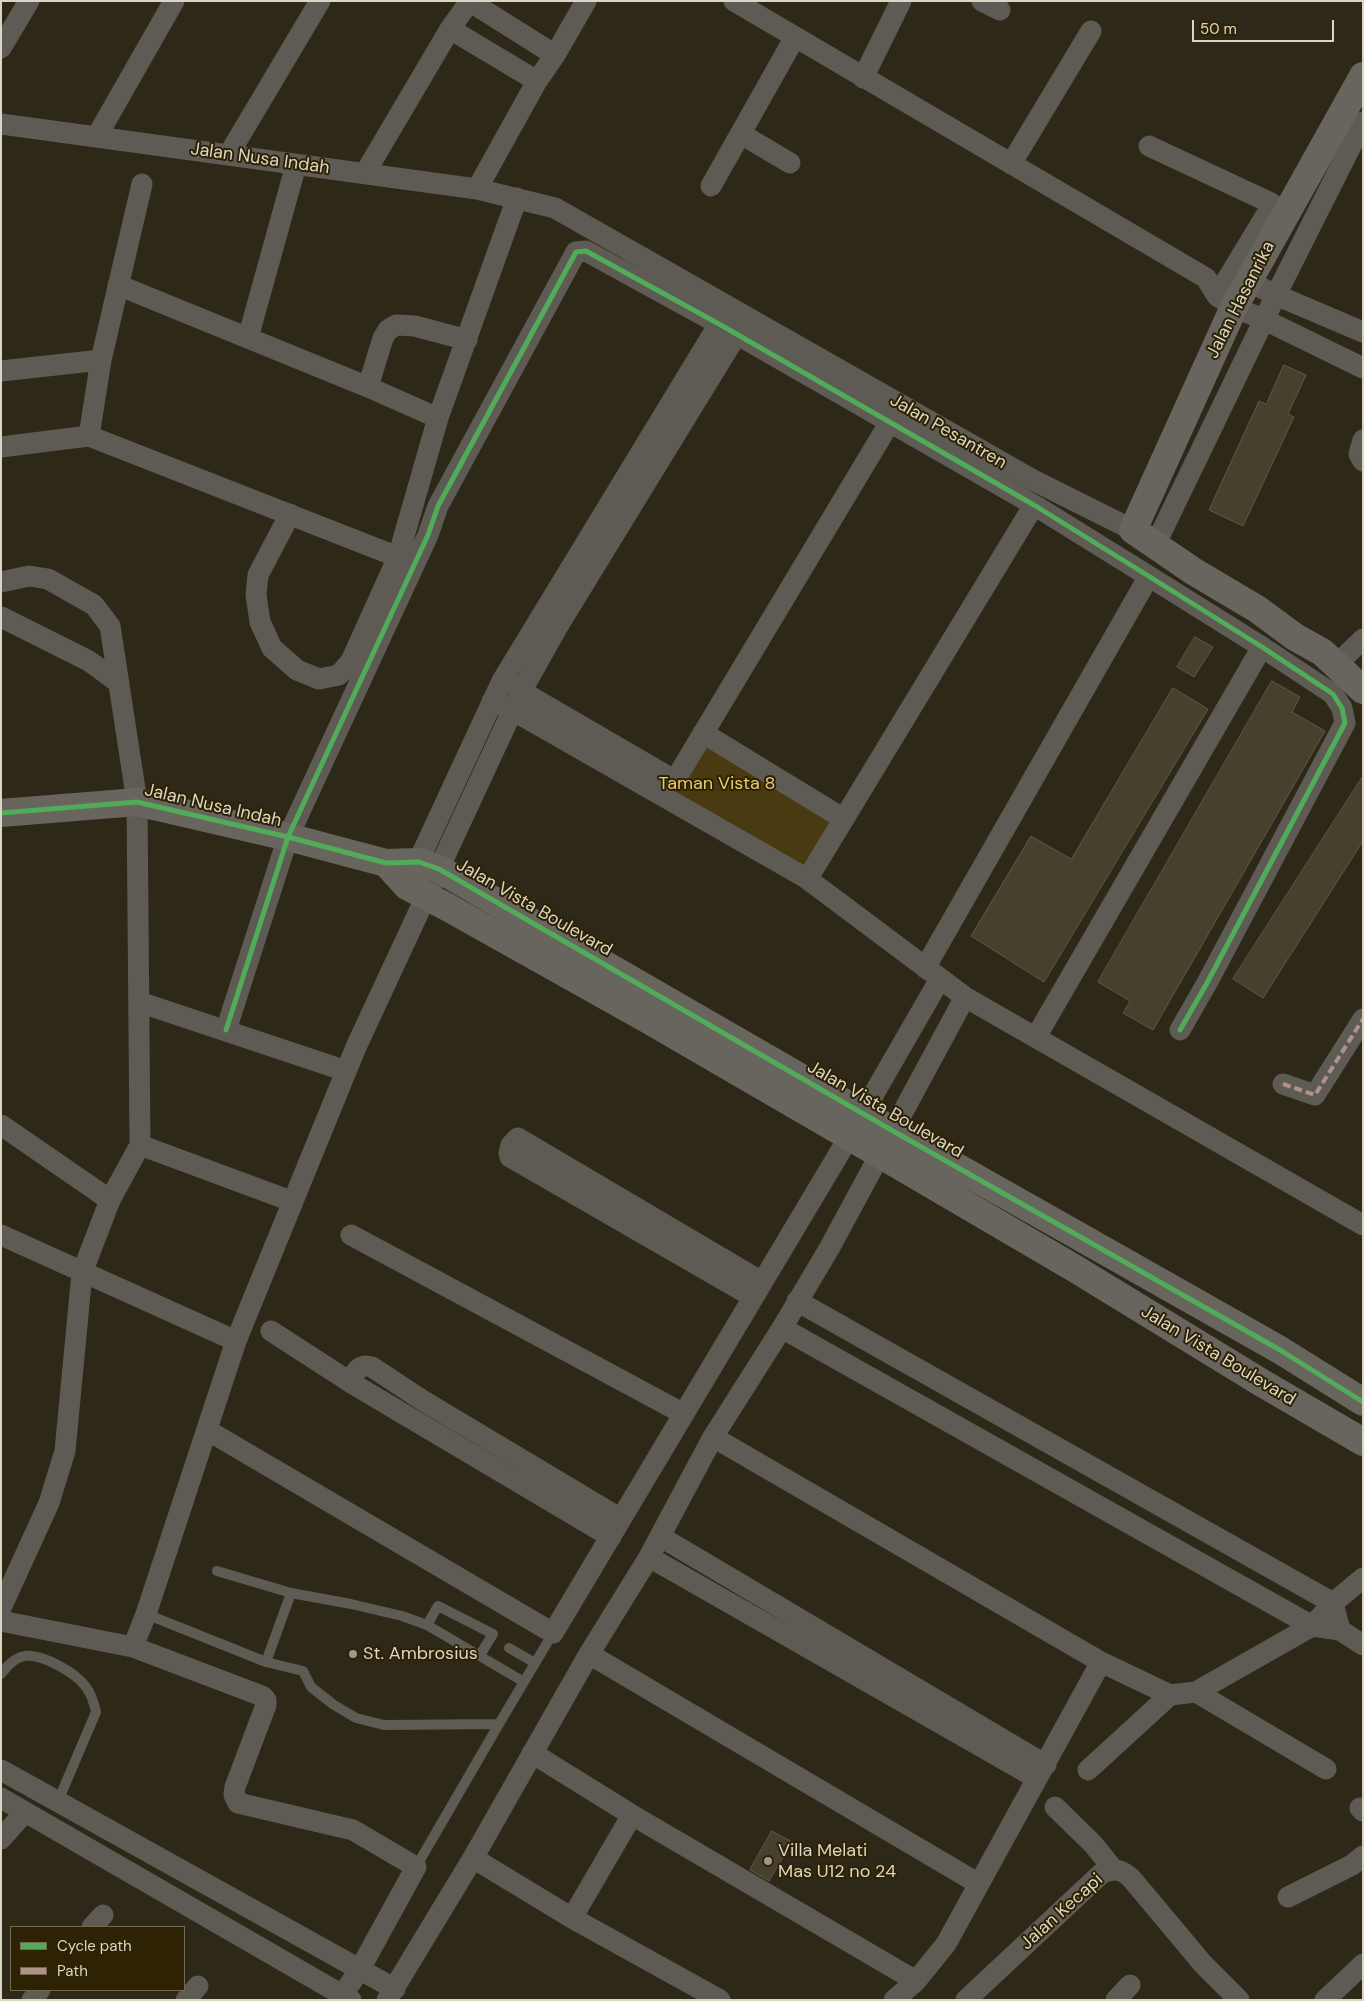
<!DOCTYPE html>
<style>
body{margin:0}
#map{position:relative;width:1364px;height:2001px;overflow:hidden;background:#2d2817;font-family:"DM Sans",sans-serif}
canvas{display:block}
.frame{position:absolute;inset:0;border:2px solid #dcd5c4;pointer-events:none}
.legend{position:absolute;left:10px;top:1926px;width:175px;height:65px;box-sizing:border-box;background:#2d2203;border:1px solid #736a50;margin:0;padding:6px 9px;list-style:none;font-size:15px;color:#dcd5c4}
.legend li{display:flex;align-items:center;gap:10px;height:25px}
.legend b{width:25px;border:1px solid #736a50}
.scale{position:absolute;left:1192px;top:20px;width:142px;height:22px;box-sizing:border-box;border:2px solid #dcd5c4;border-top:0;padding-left:6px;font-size:15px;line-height:18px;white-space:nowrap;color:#dcd5c4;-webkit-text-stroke:4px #2d2203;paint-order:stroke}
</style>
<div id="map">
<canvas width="1364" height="2001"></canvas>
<div class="frame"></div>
<ul class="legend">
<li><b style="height:6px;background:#51ab58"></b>Cycle path</li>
<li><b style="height:6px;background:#af9288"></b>Path</li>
</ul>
<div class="scale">50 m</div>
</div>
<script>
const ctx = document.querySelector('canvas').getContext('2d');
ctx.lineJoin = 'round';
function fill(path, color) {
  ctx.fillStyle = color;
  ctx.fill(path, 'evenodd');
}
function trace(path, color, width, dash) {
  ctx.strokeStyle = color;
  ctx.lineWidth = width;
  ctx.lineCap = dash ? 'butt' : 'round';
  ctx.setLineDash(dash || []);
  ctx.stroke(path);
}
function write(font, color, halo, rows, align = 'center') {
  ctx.font = font + ' "DM Sans",sans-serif';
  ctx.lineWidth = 4;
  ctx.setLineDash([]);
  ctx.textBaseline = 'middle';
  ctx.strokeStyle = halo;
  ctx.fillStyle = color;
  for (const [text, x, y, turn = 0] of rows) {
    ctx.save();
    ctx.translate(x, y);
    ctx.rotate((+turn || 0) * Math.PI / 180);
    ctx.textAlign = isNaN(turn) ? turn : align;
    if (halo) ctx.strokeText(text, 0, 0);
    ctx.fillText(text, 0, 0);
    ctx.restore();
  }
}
fill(new Path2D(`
 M 703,733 L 844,819 L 806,878 L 665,797 Z`), '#4a3a12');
const building = new Path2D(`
 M 1284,365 L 1306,375 L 1288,414 L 1294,417 L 1243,526 L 1209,510 L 1259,401 L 1266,404 Z
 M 1195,637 L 1213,647 L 1194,677 L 1177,667 Z
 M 1272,681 L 1300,697 L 1292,712 L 1325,731 L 1153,1030 L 1123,1013 L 1130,1001 L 1098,982 Z
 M 1173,688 L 1208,709 L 1044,982 L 971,936 L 1031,836 L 1071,859 Z
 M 1363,776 L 1363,841 L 1263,998 L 1233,979 Z
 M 772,1831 L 792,1842 L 769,1881 L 750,1870 Z`);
fill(building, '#47402c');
trace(building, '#5d584a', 1);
trace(new Path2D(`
 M 217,1571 L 291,1593 L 351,1604 L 402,1616 L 427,1625 L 524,1682
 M 146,1614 L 266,1662 L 303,1671 L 311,1687 L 334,1705 L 356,1718 L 384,1725 L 499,1724
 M 427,1625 L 438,1606 L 493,1634 L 480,1655
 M 509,1648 L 535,1663
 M 266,1662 L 291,1593
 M 1,1674 C 7,1666 15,1657 25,1656 C 43,1654 76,1673 86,1687 C 92,1695 94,1703 96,1712 L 58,1801
 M 416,1867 L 499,1724 L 553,1633`), '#5d5b54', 10);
trace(new Path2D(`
 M 734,1 L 1206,278 L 1217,296 L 1234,307 L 1265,320 L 1363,368
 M 982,1 L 1000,10
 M 450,29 L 537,81
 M 1,48 L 29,1
 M 863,78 L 901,1
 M 1,124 L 477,189 L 555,208 L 1033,480 L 1133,530
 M 741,134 L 790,163
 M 97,136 L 174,1
 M 1149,146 L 1271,203 L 1271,207 L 1217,296
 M 229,154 L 320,1
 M 1011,164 L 1091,31
 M 365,173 L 450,29 L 467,5 L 474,4 L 555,55
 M 711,186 L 795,37
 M 477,189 L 537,81 L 555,55 L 586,1
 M 1235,275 L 1276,295 L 1363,332
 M 118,285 L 368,387 L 438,418
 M 248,338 L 296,165
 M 1,371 L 101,360
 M 368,387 L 383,338 L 388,330 L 396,325 L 415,326 L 467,340
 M 89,436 L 101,360 L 142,184
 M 1363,440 L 1359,454 L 1363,461
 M 1,447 L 89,436 L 398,557
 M 290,514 L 258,575 L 256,595 L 260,622 L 272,648 L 297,670 L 319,679 L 339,675 L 351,661 L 398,557 L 438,418 L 517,198
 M 1160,535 L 1276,295 L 1363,122
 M 1,582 L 29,576 L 48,579 L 94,605 L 110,626 L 137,802 L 140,1145 L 110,1200 L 82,1273 L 65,1451 L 49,1503 L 1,1608
 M 1,617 L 89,661 L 119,683
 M 1336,665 L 1363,639
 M 509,684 L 669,777 L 677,777 L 890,422
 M 492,701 L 512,710 L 806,878 L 811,873 L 1034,505
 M 703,733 L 844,819
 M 412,875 L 502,681 L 719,324
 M 806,878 L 965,997 L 1363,1225
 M 925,968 L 1149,576
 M 139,1002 L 346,1071
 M 226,1030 L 288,837 L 428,535 L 438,506 L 576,252 L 586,251 L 719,324 L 1034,505 L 1142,572 L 1262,647 L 1333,694 L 1342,708 L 1345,723 L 1207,983 L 1180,1030
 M 1036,1037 L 1262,647
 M 1283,1084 L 1315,1095 L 1363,1019
 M 1,1125 L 110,1200
 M 140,1145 L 291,1201
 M 1,1235 L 236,1341
 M 351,1235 L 684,1414
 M 753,1297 L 510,1157 L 509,1153 L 511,1145 L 518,1138 L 762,1282
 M 797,1301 L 1333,1603 L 1340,1630
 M 782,1328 L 1312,1626 L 1340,1630 L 1363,1645
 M 271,1331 L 353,1384 L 611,1537
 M 353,1384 C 353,1372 359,1363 372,1367 L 422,1400 L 621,1519
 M 207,1430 L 553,1633 L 849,1137 L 940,979
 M 713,1437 L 1101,1662 L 1170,1695 L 1196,1692 L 1326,1769
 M 661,1537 L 1046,1765
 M 649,1557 L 1036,1778
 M 1,1621 L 133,1647 L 146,1614 L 236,1341 L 356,1047 L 522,690 L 558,626 L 737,334
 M 133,1647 L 262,1696 L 266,1700 L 266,1705 L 235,1787 L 234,1795 L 238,1803 L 353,1830 L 416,1867 L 360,1969 L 339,2000
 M 589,1654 L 979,1884
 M 1196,1692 L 1312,1626 L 1333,1603 L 1363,1578
 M 532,1753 L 632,1815 L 916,1981
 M 1,1770 L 395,1989
 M 1088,1770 L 1170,1695
 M 1,1798 L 351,2000
 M 1055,1807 L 1093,1844 L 1113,1869
 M 1360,1808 L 1363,1811
 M 1,1839 L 25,1812
 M 473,1858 L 572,1918 L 720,2000
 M 1288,1897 L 1352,1865 L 1363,1856
 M 572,1918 L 632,1815
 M 92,1927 L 103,1915
 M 32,2000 L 40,1990
 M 186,2000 L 198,1986
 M 387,2000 L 473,1858 L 589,1654 L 649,1557 L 713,1437 L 782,1328 L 830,1247 L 965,997
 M 894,2000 L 916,1981 L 946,1944 L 1101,1662
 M 966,2000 L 1102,1873 C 1115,1868 1121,1869 1131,1878 L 1203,1964 L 1239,2000
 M 1116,2000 L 1130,1985
 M 1325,2000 L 1363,1964`), '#5d5b54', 21);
trace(new Path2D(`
 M 1363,76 L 1234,307 L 1133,530 L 1193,571 L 1257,609 L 1295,637 L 1322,652 L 1363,690
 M 1,813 L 137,802 L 288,837 L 386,863 L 419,862 L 439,869 L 893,1131 L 1280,1350 L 1363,1402
 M 386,863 L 407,886 L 449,908 L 647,1019 L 881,1155 L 1074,1268 L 1262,1383 L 1363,1442`), '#68655e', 28);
trace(new Path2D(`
 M 1283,1084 L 1315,1095 L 1363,1019`), '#af9288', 4, [8, 4]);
trace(new Path2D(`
 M 1,813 L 137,802 L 288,837 L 386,863 L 419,862 L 439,869 L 893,1131 L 1280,1350 L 1363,1402
 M 226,1030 L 288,837 L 428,535 L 438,506 L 576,252 L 586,251 L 719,324 L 1034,505 L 1142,572 L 1262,647 L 1333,694 L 1342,708 L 1345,723 L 1207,983 L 1180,1030`), '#51ab58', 5);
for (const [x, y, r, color] of [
 [353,1654,5,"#9f9887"],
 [768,1861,5,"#9f9887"]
]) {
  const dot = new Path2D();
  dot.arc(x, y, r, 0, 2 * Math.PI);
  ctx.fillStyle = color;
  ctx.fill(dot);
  trace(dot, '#2d2203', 2);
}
write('18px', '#dcd5c4', '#2d2203', [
 ["Jalan Nusa Indah",260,159,8],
 ["Jalan Hasanrika",1241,300,-63],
 ["Jalan Pesantren",948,432,30],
 ["Jalan Nusa Indah",213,806,13],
 ["Jalan Vista Boulevard",534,908,30],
 ["Jalan Vista Boulevard",885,1110,30],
 ["Jalan Vista Boulevard",1218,1356,31],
 ["Jalan Kecapi",1062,1912,-42]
]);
write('18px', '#ecca74', '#2d2203', [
 ["Taman Vista 8",717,784]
]);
write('18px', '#dcd5c4', '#2d2203', [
 ["St. Ambrosius",363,1654],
 ["Villa Melati",778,1851],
 ["Mas U12 no 24",778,1872]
], 'left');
</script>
